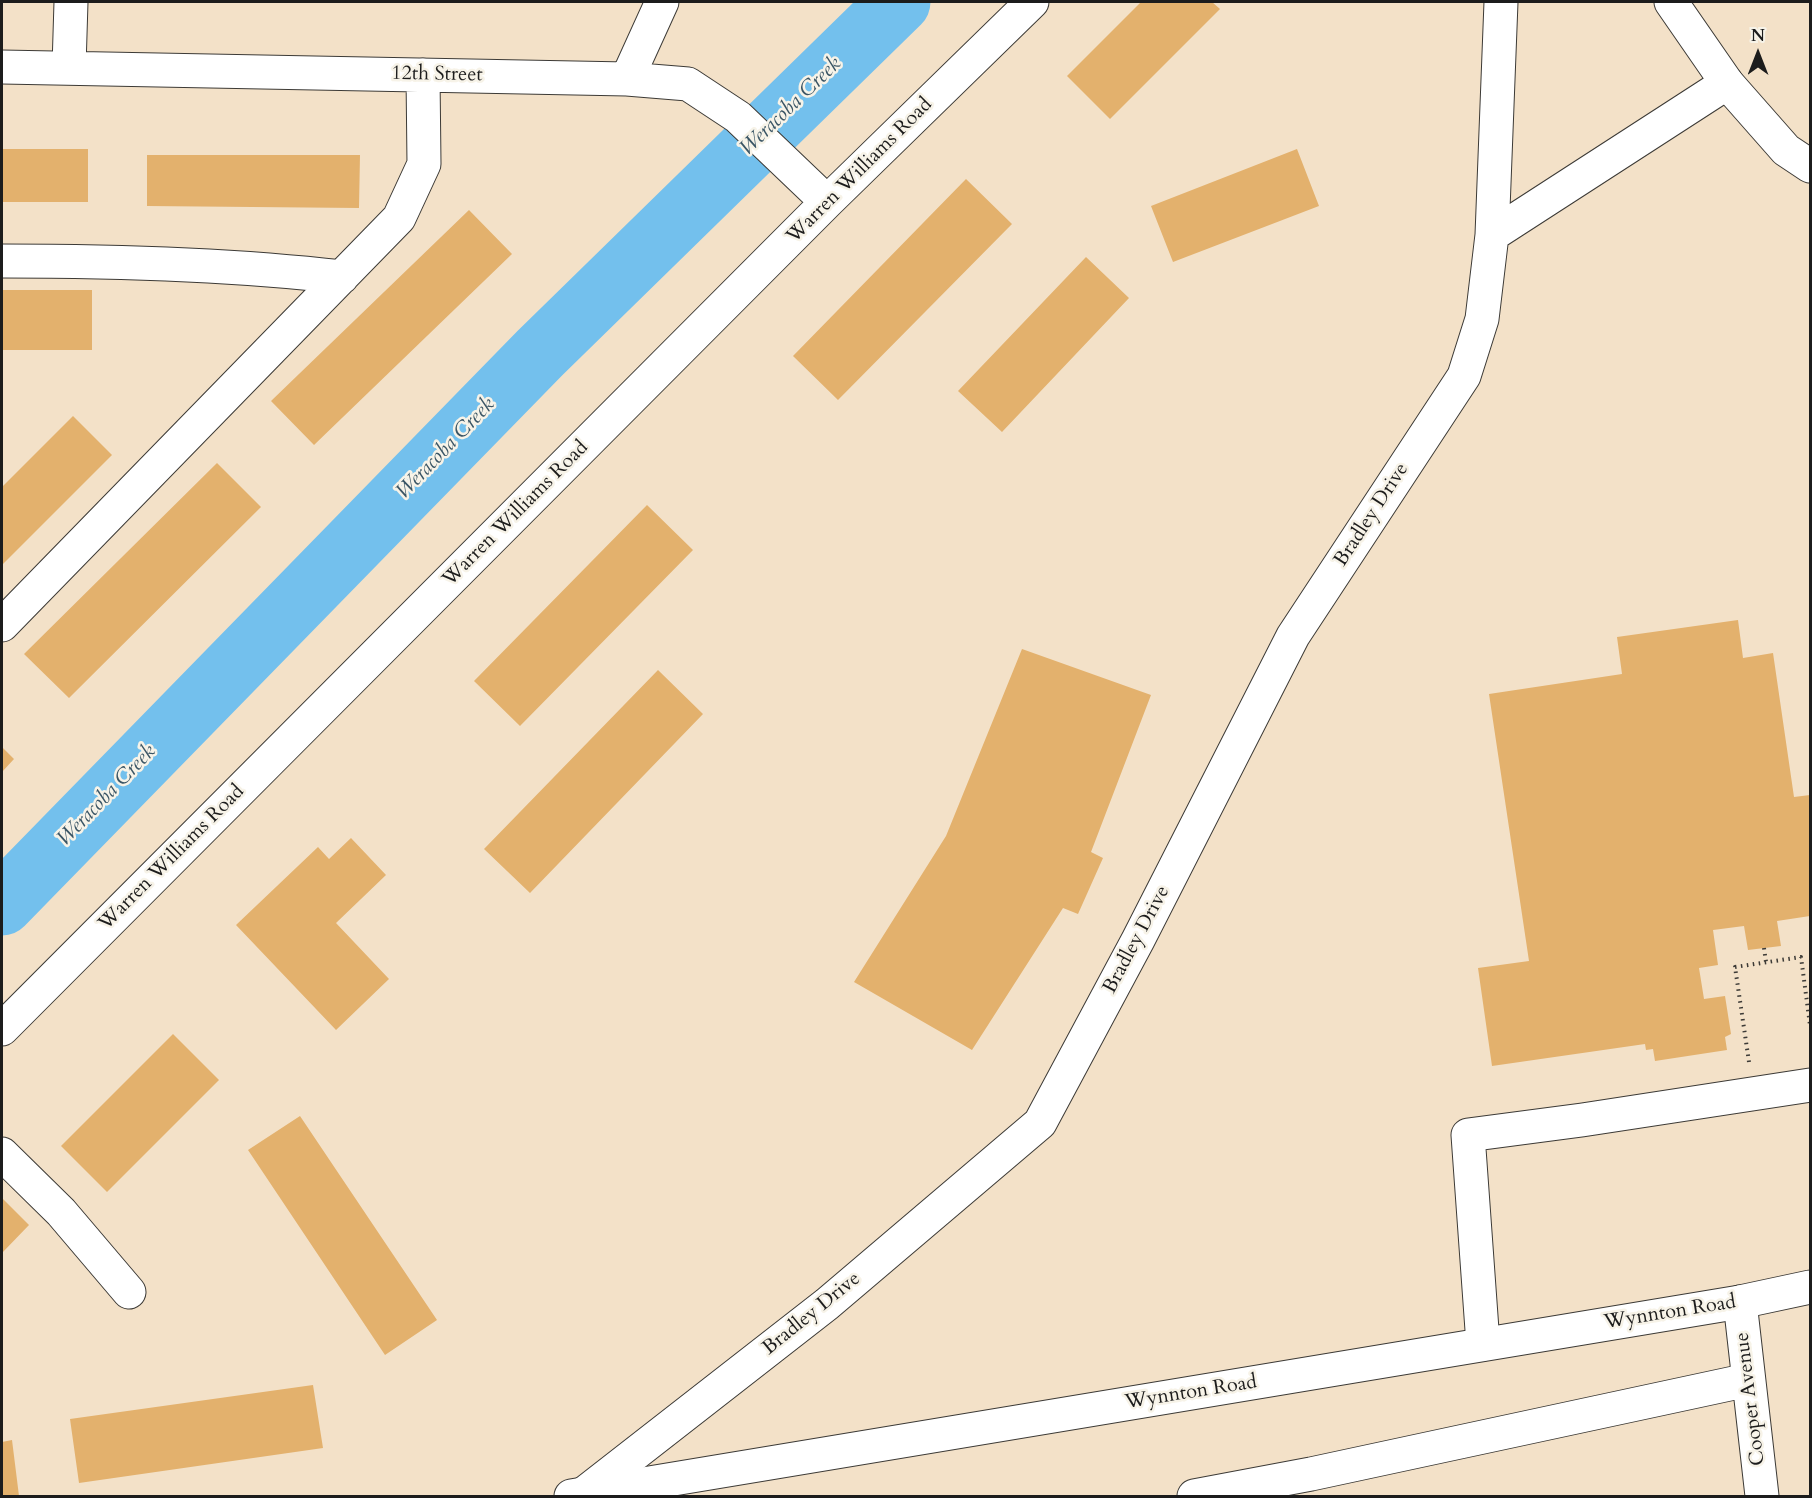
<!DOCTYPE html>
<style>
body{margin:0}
#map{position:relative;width:1812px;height:1498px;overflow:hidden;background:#f3e1c8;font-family:Cardo,serif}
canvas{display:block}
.frame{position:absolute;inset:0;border:3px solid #1c1c1c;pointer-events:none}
.north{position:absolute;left:1728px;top:24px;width:60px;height:60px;-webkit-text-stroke:4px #f7f3e8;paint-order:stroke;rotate:0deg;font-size:16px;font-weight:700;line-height:24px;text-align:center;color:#1c1c1c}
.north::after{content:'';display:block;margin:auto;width:21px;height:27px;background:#1c1c1c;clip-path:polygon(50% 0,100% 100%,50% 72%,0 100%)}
</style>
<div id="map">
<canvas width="1812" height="1498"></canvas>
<div class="frame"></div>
<div class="north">N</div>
</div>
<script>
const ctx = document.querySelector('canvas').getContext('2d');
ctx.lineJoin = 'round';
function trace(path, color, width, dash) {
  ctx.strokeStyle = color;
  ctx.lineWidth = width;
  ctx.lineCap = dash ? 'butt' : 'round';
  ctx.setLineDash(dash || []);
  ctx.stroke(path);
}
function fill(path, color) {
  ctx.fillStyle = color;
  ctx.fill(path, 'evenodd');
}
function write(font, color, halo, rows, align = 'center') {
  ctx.font = font + ' Cardo,serif';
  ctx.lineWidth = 5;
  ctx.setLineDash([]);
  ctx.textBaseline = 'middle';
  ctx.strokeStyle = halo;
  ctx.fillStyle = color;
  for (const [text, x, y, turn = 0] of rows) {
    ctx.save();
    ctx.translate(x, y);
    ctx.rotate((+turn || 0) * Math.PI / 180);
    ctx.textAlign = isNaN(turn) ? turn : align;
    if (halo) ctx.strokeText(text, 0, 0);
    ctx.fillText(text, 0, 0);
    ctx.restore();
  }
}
trace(new Path2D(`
 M 2,904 L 540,353 L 899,2`), '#73c0ed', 63);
fill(new Path2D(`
 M 1141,2 L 1212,2 L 1220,9 L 1110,119 L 1067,76 Z
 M 2,149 L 88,149 L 88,202 L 2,202 Z
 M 1297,149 L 1319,206 L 1173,262 L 1151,206 Z
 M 147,155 L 360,155 L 359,208 L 147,206 Z
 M 966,179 L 1012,224 L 838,400 L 793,356 Z
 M 469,210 L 512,254 L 314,445 L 271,401 Z
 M 1086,257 L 1129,298 L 1002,432 L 958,391 Z
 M 2,290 L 92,290 L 92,350 L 2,350 Z
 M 73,416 L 112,455 L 2,565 L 2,487 Z
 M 217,463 L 261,507 L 69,698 L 24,654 Z
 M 647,505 L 693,550 L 520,726 L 474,681 Z
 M 1738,620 L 1743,658 L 1773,653 L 1794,797 L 1810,795 L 1810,916 L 1777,921 L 1781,946 L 1748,950 L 1744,926 L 1713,930 L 1718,965 L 1699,968 L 1704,999 L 1725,996 L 1731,1034 L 1725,1037 L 1727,1050 L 1655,1061 L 1653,1049 L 1646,1050 L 1645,1044 L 1492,1066 L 1478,968 L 1529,961 L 1489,694 L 1622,674 L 1617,637 Z
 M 1022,649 L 1151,695 L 1091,852 L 1103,858 L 1078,914 L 1063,908 L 972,1050 L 854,982 L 946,836 Z
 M 658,670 L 703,714 L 530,893 L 484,849 Z
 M 2,747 L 14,759 L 2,772 Z
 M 351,838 L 386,875 L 336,923 L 389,979 L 336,1030 L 236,925 L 318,847 L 329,859 Z
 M 173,1034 L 219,1080 L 107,1192 L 61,1146 Z
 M 300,1116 L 437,1320 L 385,1355 L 248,1150 Z
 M 2,1198 L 29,1225 L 2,1253 Z
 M 313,1385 L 323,1448 L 79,1483 L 70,1419 Z
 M 12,1440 L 19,1496 L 2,1496 L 2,1442 Z`), '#e3b16d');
const minor = new Path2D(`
 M 2,67 L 627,79 L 688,84 L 738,117 L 827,202
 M 69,67 L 71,2
 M 627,79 L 662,2
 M 1492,235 L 1727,83
 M 2,261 C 115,261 229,264 342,277
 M 2,625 L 399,218 L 424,164 L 423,75
 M 2,1029 L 827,202 L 1032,2
 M 2,1154 L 61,1212 L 129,1292
 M 1740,1302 L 1762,1496
 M 1483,1344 L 1468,1135 L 1582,1120 L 1810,1085
 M 582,1495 L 827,1304 L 1040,1123 L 1138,940 L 1293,636 L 1464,376 L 1482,319 L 1492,235 L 1501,2
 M 1194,1496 L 1311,1474 L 1748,1380`);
const major = new Path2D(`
 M 1671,2 L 1727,83 L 1786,150 L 1810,166
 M 571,1496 L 1740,1302 L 1810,1287`);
trace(minor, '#3c3a36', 35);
trace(major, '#3c3a36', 35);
trace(new Path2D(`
 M 1764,948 L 1766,962
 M 1749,1062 L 1735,967 L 1801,957 L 1810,1025`), '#3c3a36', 4, [1.5, 4.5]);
trace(minor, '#fff', 33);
trace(major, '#fff', 33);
write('20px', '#1c1c1c', '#f7f3e8', [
 ["12th Street",437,75,1],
 ["Warren Williams Road",860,171,-45],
 ["Warren Williams Road",516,514,-45],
 ["Bradley Drive",1372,515,-57],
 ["Warren Williams Road",172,858,-45],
 ["Bradley Drive",1137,940,-62],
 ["Wynnton Road",1670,1313,-9],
 ["Bradley Drive",812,1314,-39],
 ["Wynnton Road",1191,1393,-9],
 ["Cooper Avenue",1751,1399,-97]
]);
write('italic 21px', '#3a5565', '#f7f3e8', [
 ["Weracoba Creek",791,107,-44],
 ["Weracoba Creek",446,449,-46],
 ["Weracoba Creek",107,796,-46]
]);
</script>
